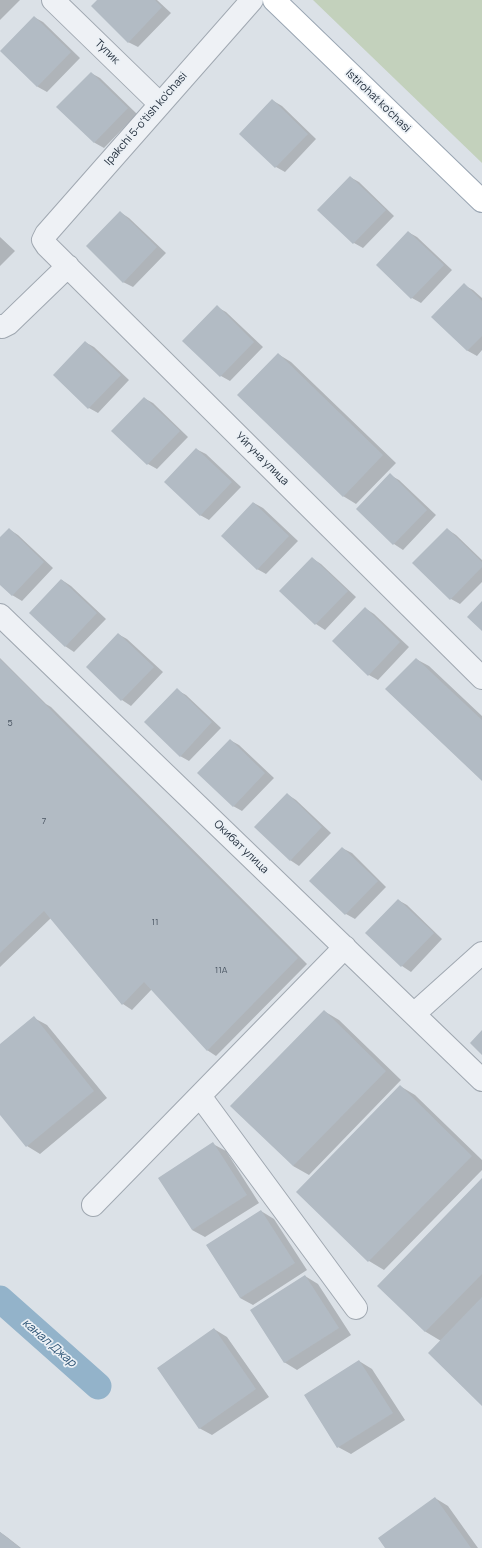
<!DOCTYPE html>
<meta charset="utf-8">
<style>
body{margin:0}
canvas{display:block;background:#dbe1e7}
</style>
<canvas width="482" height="1548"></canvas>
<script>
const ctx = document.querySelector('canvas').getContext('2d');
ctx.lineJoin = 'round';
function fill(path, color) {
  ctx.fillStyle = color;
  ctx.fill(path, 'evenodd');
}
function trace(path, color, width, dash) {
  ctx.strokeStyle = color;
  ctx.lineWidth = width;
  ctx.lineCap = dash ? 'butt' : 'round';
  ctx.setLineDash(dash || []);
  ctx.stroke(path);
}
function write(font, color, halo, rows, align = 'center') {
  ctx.font = font + ' Manrope,sans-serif';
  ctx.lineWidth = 3.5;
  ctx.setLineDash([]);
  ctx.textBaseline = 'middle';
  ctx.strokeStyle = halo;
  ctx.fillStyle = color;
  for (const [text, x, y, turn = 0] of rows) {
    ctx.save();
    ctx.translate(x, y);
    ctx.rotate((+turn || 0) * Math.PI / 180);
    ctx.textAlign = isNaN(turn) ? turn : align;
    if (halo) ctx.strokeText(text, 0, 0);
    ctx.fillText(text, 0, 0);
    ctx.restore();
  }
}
fill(new Path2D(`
 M 313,0 L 482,0 L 482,163 Z`), '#c3d1bc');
fill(new Path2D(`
 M 0,0 L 20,0 L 0,20 Z
 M 98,0 L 157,0 L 171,13 L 138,47 L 128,42 Z
 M 34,17 L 43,22 L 80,58 L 47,92 L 38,87 L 1,51 Z
 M 91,73 L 100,78 L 137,114 L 104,148 L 95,143 L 58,107 Z
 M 272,100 L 282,106 L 316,139 L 285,172 L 276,167 Z
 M 350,177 L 359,182 L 394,216 L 363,248 L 354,243 L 319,210 Z
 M 120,212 L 129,218 L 166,253 L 133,287 L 123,282 Z
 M 408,232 L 417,237 L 452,270 L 421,303 L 412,298 Z
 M 0,237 L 15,251 L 0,266 Z
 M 464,285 L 473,290 L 482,298 L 482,350 L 477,356 L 468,351 L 432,317 Z
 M 217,307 L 226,312 L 263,347 L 230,381 L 221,376 Z
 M 85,342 L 94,347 L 129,380 L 98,413 L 89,408 Z
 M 278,354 L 291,362 L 396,463 L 356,504 L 343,496 Z
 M 144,398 L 153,403 L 188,437 L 157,469 L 148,464 Z
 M 196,449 L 206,454 L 241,487 L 209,520 L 200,515 Z
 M 390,475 L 399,480 L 436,515 L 403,550 L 394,544 L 357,509 Z
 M 254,503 L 263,508 L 298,541 L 266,574 L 257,569 Z
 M 9,529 L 18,535 L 53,568 L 22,601 L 12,595 L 0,583 L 0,539 Z
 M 447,529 L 456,535 L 482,560 L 482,582 L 460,604 L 451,599 Z
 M 312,558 L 321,564 L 356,597 L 325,630 L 316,624 L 281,591 Z
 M 62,580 L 71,586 L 106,619 L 74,652 L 65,646 Z
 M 365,608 L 374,614 L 409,647 L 378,680 L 369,675 Z
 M 118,634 L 127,639 L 163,672 L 131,706 L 122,700 L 87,667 Z
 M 0,658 L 46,704 L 51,707 L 307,964 L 216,1056 L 207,1050 L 152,989 L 132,1010 L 123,1004 L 51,918 L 0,967 Z
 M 416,659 L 429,666 L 482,716 L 482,780 Z
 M 177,690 L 186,695 L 221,728 L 189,761 L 180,756 Z
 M 230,740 L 239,745 L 274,778 L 242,811 L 233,806 Z
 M 287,794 L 296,800 L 331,833 L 299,866 L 290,860 Z
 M 342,848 L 352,853 L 386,887 L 355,919 L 346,914 Z
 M 398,900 L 407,905 L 442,939 L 411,972 L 402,966 L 367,933 Z
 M 324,1011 L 339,1020 L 401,1080 L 309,1175 L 293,1166 Z
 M 34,1018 L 47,1025 L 107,1098 L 40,1154 L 27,1146 L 0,1113 L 0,1045 Z
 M 400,1086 L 415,1095 L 482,1160 L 482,1170 L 384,1270 L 369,1261 L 297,1192 Z
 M 213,1144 L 226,1151 L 259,1203 L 205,1237 L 192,1230 Z
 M 482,1180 L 482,1405 L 441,1341 L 426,1332 L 378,1286 Z
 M 261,1211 L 274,1219 L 307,1270 L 253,1305 L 240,1298 Z
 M 305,1276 L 318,1284 L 351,1335 L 297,1370 L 284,1362 Z
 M 214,1329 L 227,1337 L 269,1397 L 212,1435 L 199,1428 Z
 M 359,1361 L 372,1369 L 405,1420 L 351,1454 L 338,1447 Z
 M 435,1498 L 448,1506 L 478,1548 L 386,1548 Z
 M 0,1532 L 7,1537 L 21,1548 L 0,1548 Z`), '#0003');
trace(new Path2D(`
 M 0,1299 L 98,1386`), '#93b3ca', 27);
fill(new Path2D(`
 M 97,0 L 155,0 L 162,7 L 128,43 L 91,6 Z
 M 34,16 L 71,52 L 37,87 L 0,51 Z
 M 91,72 L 128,108 L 94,143 L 56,107 Z
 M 272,99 L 308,134 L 275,168 L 239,134 Z
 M 350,176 L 386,210 L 353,244 L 317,210 Z
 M 120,211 L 157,247 L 123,283 L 86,246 Z
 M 408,231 L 444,265 L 411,299 L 376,265 Z
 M 464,283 L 482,301 L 482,336 L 467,351 L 431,317 Z
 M 217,305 L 254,342 L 220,377 L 182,341 Z
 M 85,341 L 121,375 L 88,409 L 53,375 Z
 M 278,353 L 383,455 L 343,497 L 237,395 Z
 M 144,397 L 180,431 L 147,465 L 111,431 Z
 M 196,448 L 232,482 L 200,516 L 164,482 Z
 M 390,473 L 427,510 L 393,545 L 356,509 Z
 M 253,502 L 289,536 L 257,570 L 221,536 Z
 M 9,528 L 44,562 L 12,596 L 0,585 L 0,537 Z
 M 447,528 L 482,562 L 482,567 L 450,600 L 412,563 Z
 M 312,557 L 348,591 L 315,625 L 279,591 Z
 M 61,579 L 97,613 L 65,647 L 29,613 Z
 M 482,601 L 482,631 L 467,617 Z
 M 365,607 L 400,642 L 368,676 L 332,641 Z
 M 118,633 L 154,667 L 121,701 L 86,667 Z
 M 416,658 L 482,720 L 482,781 L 385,689 Z
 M 0,659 L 298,958 L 207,1051 L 144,982 L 122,1005 L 44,911 L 0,953 Z
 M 177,688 L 212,722 L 180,757 L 144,722 Z
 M 230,739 L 265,773 L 233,807 L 197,773 Z
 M 287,793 L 322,827 L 290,861 L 254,827 Z
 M 342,847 L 378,881 L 345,915 L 309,881 Z
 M 398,899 L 434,933 L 401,967 L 365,933 Z
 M 324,1010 L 386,1071 L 293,1166 L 230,1106 Z
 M 34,1016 L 94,1091 L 26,1147 L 0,1115 L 0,1044 Z
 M 482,1030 L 482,1055 L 470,1043 Z
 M 400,1085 L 472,1156 L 368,1262 L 296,1192 Z
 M 213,1142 L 247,1195 L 192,1230 L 158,1178 Z
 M 482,1178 L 482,1274 L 425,1332 L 377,1286 Z
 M 261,1210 L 295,1263 L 240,1298 L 206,1245 Z
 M 305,1275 L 339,1328 L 284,1363 L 250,1310 Z
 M 482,1297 L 482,1406 L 428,1353 Z
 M 214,1328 L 256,1389 L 199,1429 L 157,1368 Z
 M 359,1360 L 393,1413 L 337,1448 L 304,1395 Z
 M 435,1497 L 471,1548 L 385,1548 L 378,1538 Z
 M 0,1532 L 20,1548 L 0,1548 Z`), '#b2bbc4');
const minor = new Path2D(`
 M 53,0 L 160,104
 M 252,0 L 46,234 L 43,240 L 47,246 L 482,678
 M 0,326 L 2,327 L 8,324 L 68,266
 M 0,615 L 482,1080
 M 414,1014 L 482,953
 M 200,1096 L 356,1308
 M 93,1205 L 345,947`);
const major = new Path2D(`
 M 274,0 L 482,201`);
trace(minor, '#a0a8b1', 24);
trace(major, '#9aa6b3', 24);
trace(minor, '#eef1f5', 22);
trace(major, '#fff', 22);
write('9px', '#485360', null, [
 ["5",10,723],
 ["7",44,821],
 ["11",155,922],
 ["11A",221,970]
]);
write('11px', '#24303e', '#ebf0f5', [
 ["Тупик",107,52,44],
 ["Istirohat ko'chasi",378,101,44],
 ["Ipakchi 5-o'tish ko'chasi",146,119,-49],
 ["Уйгуна улица",262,459,45],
 ["Окибат улица",241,847,44]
]);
write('italic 12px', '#2c5374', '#ebf0f5', [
 ["канал Джар",49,1343,41]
]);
</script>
